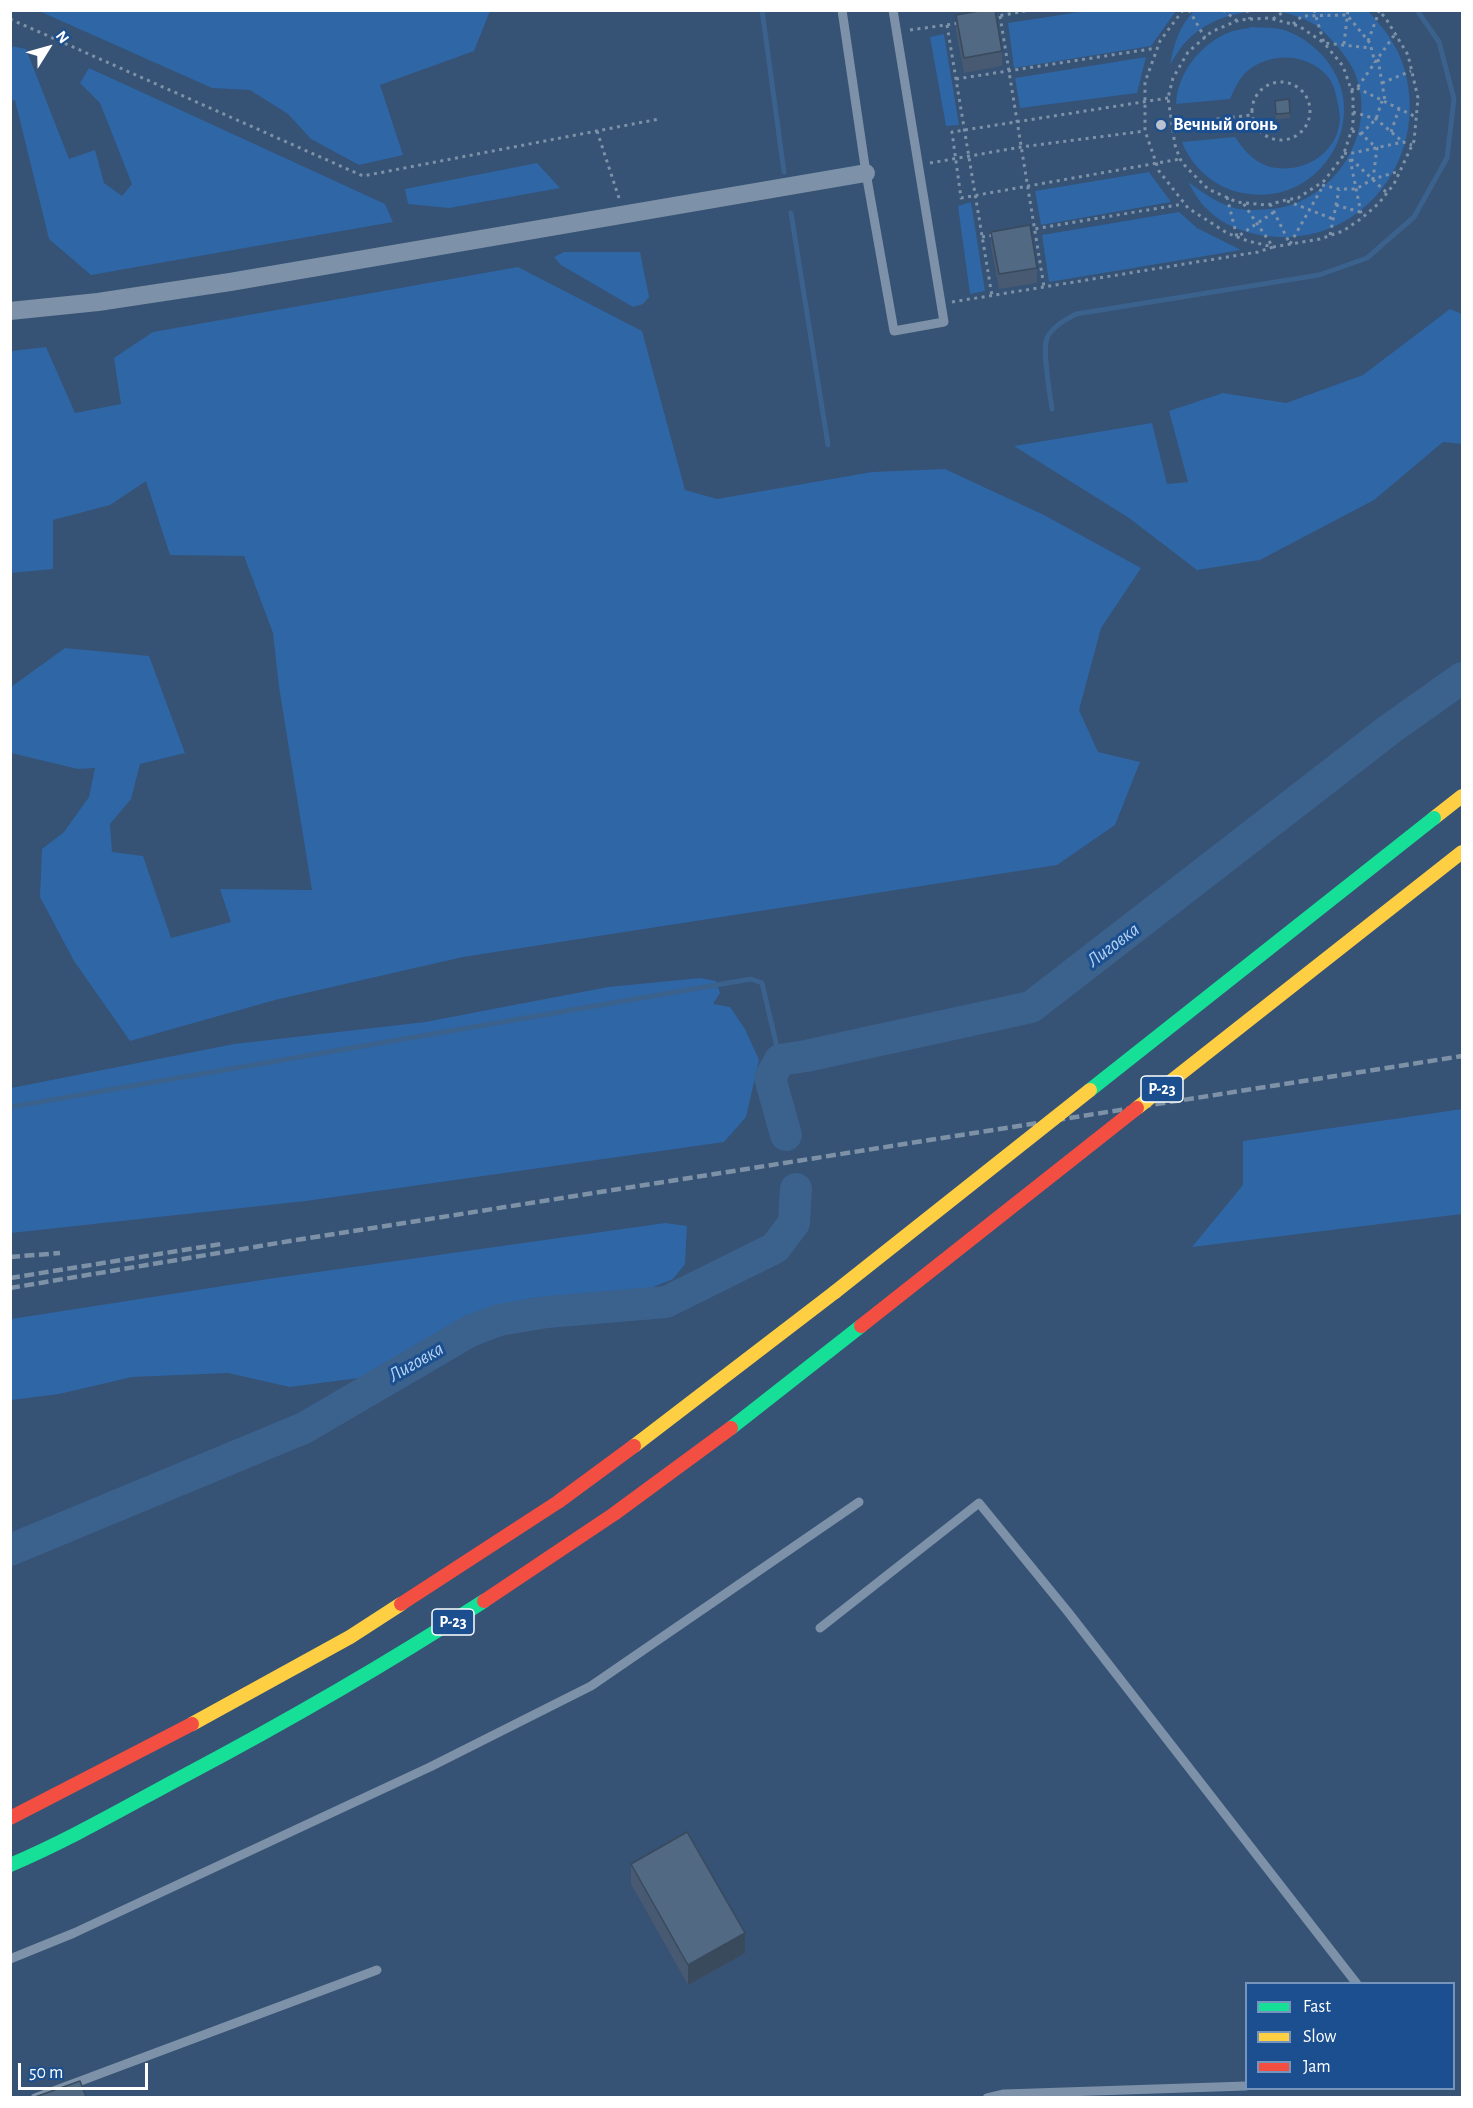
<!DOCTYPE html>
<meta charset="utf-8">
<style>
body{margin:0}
#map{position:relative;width:1473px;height:2108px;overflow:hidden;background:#365274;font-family:"Alegreya Sans",sans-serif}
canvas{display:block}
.frame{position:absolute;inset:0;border:12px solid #fff;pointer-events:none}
.legend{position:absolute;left:1245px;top:1982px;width:210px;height:108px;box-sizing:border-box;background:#1b4f8f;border:2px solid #7695bc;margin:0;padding:8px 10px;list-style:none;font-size:18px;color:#fff}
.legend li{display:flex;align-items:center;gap:12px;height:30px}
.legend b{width:30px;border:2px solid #7695bc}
.north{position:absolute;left:18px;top:18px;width:60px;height:60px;-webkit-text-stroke:4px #1b4f8f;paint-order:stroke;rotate:53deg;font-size:16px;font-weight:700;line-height:24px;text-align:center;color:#fff}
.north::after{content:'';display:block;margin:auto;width:21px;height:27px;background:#fff;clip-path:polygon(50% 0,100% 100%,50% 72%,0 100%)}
.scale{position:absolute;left:18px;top:2063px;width:130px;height:27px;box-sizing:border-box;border:3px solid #fff;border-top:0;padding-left:8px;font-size:18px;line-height:21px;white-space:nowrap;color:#fff;-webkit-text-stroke:4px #1b4f8f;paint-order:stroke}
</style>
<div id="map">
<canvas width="1473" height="2108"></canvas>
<div class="frame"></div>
<ul class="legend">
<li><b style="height:8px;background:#16e098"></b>Fast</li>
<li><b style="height:8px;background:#ffcf43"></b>Slow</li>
<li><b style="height:8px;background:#f24e42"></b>Jam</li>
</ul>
<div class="north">N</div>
<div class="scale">50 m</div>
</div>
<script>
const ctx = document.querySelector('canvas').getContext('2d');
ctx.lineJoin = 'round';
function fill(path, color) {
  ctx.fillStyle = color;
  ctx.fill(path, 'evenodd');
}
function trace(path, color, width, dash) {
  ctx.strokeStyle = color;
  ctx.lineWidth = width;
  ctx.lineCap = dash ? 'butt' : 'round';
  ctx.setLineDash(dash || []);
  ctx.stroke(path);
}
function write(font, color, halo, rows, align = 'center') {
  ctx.font = font + ' "Alegreya Sans",sans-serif';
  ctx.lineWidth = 6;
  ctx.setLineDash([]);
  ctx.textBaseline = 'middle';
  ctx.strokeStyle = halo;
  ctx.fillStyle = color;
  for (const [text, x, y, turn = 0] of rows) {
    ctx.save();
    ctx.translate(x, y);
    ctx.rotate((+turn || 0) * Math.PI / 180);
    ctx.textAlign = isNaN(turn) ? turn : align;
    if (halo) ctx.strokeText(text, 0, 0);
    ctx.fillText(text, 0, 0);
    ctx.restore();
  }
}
fill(new Path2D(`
 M 39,11 L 490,11 L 474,51 L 380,85 L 403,155 L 359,165 L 311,139 L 288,114 L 250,90 L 212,88 Z
 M 1086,11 L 1176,11 L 1151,46 L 1014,68 L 1008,23 Z
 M 1194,11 L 1194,10 L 1265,11 C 1235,11 1203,21 1183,45 C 1178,51 1174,58 1170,65 C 1174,44 1179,26 1194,11 Z
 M 1276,11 L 1368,11 C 1381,25 1394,41 1401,59 C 1435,150 1366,249 1266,236 C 1244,233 1222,225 1206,208 C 1198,201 1193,190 1188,182 C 1201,191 1215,202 1231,207 C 1243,211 1259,210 1272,209 C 1336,202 1381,129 1353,69 C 1345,54 1331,38 1318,27 C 1306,18 1291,14 1276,11 Z
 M 1252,27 C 1261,28 1271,27 1280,29 C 1293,32 1306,40 1316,49 C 1381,108 1324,213 1238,192 C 1213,186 1191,166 1182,142 L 1235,137 C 1249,158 1264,171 1291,168 C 1313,166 1335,149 1339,126 C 1341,119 1339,111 1338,104 C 1336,95 1334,85 1329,78 C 1310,54 1274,51 1250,69 C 1240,76 1235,88 1230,99 L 1176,104 C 1177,75 1199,46 1225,34 C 1233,30 1244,29 1252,27 Z
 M 944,34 L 959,125 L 946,126 L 930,37 Z
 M 11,46 L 26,49 L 69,159 L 95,150 L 104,183 L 122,196 L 132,184 L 100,103 L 80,83 L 89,68 L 385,204 L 393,222 L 91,275 L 49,239 L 15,100 L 11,101 Z
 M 1146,57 L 1137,93 L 1020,108 L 1015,78 Z
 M 537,163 L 560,188 L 449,208 L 408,204 L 405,189 Z
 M 1149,172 L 1171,202 L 1041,225 L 1035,191 Z
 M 971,202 L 985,291 L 970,294 L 958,206 Z
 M 1179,212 L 1197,228 L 1241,250 L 1049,282 L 1042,235 Z
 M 564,252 L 640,252 L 649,297 L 643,304 L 633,307 L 561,265 L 554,257 Z
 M 518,267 L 642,331 L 685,490 L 717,499 L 872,472 L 945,469 L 1044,515 L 1141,568 L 1101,628 L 1079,710 L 1098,752 L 1140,762 L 1115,825 L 1057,865 L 463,957 L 275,1000 L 130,1041 L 74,961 L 40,897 L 42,849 L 64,832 L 89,797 L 95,768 L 78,769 L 11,753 L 11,687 L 65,648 L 149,656 L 185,753 L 140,764 L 131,799 L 110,824 L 112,852 L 143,856 L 171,938 L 231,922 L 220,889 L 312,890 L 279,687 L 273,633 L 244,556 L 170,555 L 146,481 L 110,505 L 53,520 L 53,569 L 11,573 L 11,351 L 46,347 L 75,413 L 121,404 L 114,358 L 153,332 Z
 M 1450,309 L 1462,314 L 1462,444 L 1443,442 L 1374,500 L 1260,560 L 1197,570 L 1129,518 L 1014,446 L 1152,423 L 1167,484 L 1188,482 L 1169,411 L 1223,393 L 1286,403 L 1363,375 Z
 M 700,978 L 716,981 L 720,993 L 713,1004 L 730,1007 L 745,1029 L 759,1060 L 746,1117 L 724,1142 L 306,1201 L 11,1233 L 11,1088 L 234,1044 L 425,1022 L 608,987 Z
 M 1462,1109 L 1462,1214 L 1192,1247 L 1243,1185 L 1243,1141 Z
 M 665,1223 L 687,1226 L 685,1264 L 673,1279 L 646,1290 L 592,1295 L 532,1298 L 482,1314 L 374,1376 L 290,1387 L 228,1373 L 132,1377 L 59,1394 L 11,1400 L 11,1319 L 268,1279 Z`), '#2f66a5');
trace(new Path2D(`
 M 762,10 L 784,172
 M 791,213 L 828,445
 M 1052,409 C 1050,394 1042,351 1047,338 C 1053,326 1065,320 1076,314 L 1319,275 L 1367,258 L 1414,217 L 1447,158 L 1454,99 L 1439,42 L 1417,10
 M 10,1107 L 751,979 L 762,983 L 780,1060`), '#3b618d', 5);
trace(new Path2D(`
 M 786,1135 L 770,1078 L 780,1060 L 806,1056 L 1031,1007 L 1390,729 L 1462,678
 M 10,1550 L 304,1428 L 470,1331 L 499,1320 L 547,1312 L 666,1302 L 775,1248 L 794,1223 L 796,1189`), '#3b618d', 32);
trace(new Path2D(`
 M 1183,10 L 1160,41 L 1145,82 L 1145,131 L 1159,171 L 1188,208 L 1227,233 L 1248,241 L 1273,247 L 1320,239 L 1343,231 L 1362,218 L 1379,203 L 1394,184 L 1414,141 L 1418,98 L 1408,55 L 1385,17 L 1377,10
 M 1189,10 L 1205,38
 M 1223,10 L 1236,20
 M 1247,10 L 1250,19
 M 1314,10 L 1324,43 L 1343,66 L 1353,95 L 1353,126 L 1343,156 L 1324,181 L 1298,198 L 1286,200 L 1267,205 L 1237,202 L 1208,189 L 1186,167 L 1180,159 L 1175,145 L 1168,98 L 1173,78 L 1188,52 L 1211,32 L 1239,20 L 1269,18 L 1299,26 L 1324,43 L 1371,48
 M 1000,16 L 1044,287
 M 993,17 L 1030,10
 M 10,19 L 363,176 L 659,119
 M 1273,19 L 1286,10
 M 1293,24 L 1302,16 L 1347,15 L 1370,43 L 1375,63
 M 947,25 L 992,296
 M 910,30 L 960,23
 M 1368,41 L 1379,12
 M 1344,44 L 1348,10
 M 1378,59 L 1385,101
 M 956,79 L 1157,48
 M1252 111a29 29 0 1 1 58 0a29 29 0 1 1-58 0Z
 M 1382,83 L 1411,71
 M 1357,88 L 1416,117
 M 1351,90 L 1357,88 L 1395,34
 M 1168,98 L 952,132 L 961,198 L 1180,159
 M 1353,112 L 1376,119 L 1403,142
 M 1172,124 L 1252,115
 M 597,131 L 619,198
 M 1352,131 L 1361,134 L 1377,148 L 1373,179
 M 1391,132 L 1399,109
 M 1361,134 L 1376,119 L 1382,101
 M 1344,153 L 1348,154 L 1403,142 L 1412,145
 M 1350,159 L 1362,218
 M 1351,159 L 1387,193
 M 930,163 L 1021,147 L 1145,131
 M 1322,185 L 1339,189 L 1356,189 L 1373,179 L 1400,171
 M 1227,197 L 1237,237 L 1274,212
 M 1287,201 L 1333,219
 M 1270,204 L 1290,244 L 1323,186
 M 1336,205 L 1360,212
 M 1028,230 L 1183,204
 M 1330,235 L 1339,190
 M 982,237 L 995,235
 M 952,302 L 1258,252 L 1273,247 L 1243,203`), '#7d92a8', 3, [3, 4.5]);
trace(new Path2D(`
 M 842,10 L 866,173 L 894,331 L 944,322 L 893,10
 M 820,1628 L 979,1503 L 1068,1612 L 1357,1984
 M 10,1959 L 74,1933 L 430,1767 L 591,1686 L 859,1502
 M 35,2098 L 377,1970
 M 987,2098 L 1004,2094 L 1246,2086`), '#7d92a8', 9);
trace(new Path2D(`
 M 10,311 L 98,302 L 230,282 L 866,173`), '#7d92a8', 18);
trace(new Path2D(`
 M 731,1428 L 861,1326
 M 10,1865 C 69,1840 124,1808 180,1778 C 284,1723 385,1665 484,1601`), '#16e098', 14);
trace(new Path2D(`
 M 1434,818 L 1462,796
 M 634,1446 L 835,1292
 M 192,1724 L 350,1637 L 401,1604`), '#ffcf43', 14);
trace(new Path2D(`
 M 484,1601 L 614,1514 L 731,1428
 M 401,1604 L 558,1502 L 634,1446
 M 10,1818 L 192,1724`), '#f24e42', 14);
trace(new Path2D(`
 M 10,1257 L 60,1253
 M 10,1278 L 221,1244
 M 10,1288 L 290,1241 L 1462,1056`), '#7e92a7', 4.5, [10, 4.5]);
trace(new Path2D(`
 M 1090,1090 L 1434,818`), '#16e098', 14);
trace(new Path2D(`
 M 1137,1108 L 1462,852
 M 835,1292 L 1090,1090`), '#ffcf43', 14);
trace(new Path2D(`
 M 861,1326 L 1137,1108`), '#f24e42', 14);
fill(new Path2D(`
 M 956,15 L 1002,51 L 1002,66 L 964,73 L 956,31 Z
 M 1275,101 L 1290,113 L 1290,118 L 1276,119 Z
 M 991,232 L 1037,268 L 1037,283 L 999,289 L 991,247 Z
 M 631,1864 L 745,1953 L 688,1985 L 631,1884 Z`), '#475a72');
fill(new Path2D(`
 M 745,1933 L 745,1953 L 688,1985 L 688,1965 Z`), '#394a5c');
const building = new Path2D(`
 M 985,10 L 995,10 L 1002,51 L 964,58 L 956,15 Z
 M 1289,99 L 1290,113 L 1276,114 L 1275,101 Z
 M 1030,225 L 1037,268 L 999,274 L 991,232 Z
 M 687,1832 L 745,1933 L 688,1965 L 631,1864 Z
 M 80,2081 L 86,2097 L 35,2097 Z`);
fill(building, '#526984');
trace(building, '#394a5c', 1.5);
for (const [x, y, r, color] of [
 [1161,125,6,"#b9c2ce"]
]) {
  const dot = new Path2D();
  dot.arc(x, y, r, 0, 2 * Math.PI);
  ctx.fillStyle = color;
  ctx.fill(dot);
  trace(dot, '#1b4f8f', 2);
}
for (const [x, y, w] of [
 [1162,1089,42],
 [453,1622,42]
]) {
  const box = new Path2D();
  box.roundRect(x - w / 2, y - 13, w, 26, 4.5);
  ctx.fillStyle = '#1b4f8f';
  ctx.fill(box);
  trace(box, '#fff', 1.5);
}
write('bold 16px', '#fff', null, [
 ["Р-23",1162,1089],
 ["Р-23",453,1622]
]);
write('bold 18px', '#fff', '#1b4f8f', [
 ["Вечный огонь",1173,125]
], 'left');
write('italic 20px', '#b5d3f5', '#1b4f8f', [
 ["Лиговка",1113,945,-37],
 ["Лиговка",416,1362,-30]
]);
</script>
